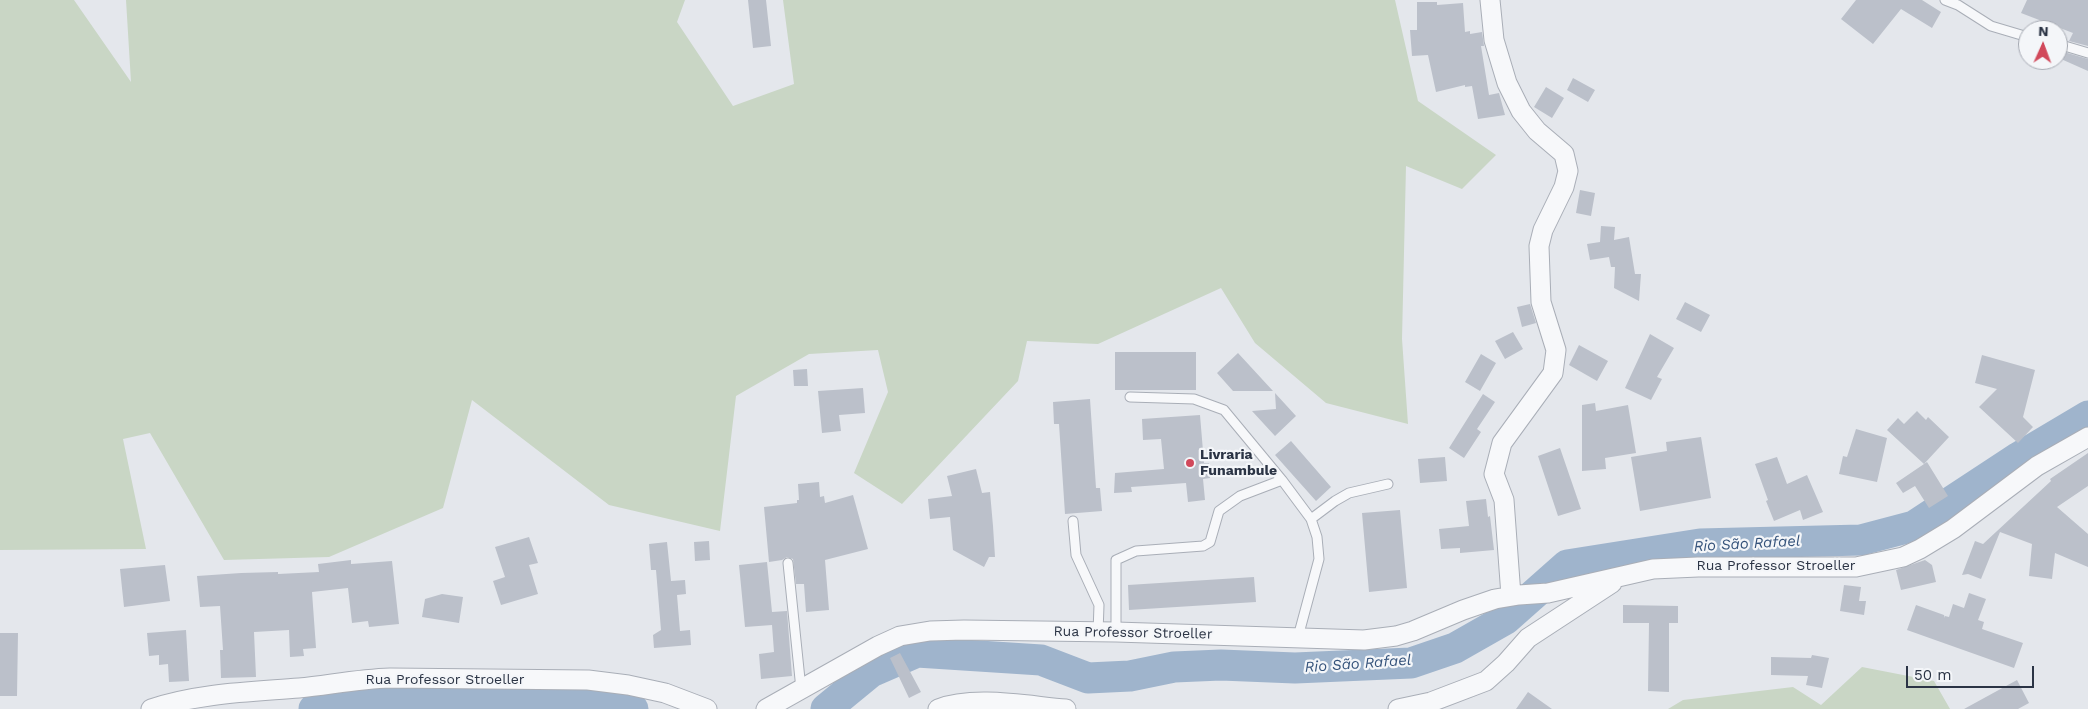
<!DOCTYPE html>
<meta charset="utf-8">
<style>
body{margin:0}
#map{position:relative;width:2088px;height:709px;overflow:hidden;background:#e4e7ec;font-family:"Work Sans",sans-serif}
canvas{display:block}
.north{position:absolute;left:2018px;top:20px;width:50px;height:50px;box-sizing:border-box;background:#f4f6f9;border:1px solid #a4a8b1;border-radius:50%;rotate:2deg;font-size:14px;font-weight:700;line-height:20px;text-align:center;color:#2b3445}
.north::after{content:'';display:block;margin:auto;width:18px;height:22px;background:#d1495b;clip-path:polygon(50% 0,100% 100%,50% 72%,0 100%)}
.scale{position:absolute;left:1906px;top:666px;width:128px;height:22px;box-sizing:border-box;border:2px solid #2b3445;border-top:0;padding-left:6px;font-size:15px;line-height:18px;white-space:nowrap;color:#2b3445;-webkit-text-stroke:4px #f4f6f9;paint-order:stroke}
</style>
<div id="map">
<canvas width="2088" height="709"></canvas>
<div class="north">N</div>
<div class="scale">50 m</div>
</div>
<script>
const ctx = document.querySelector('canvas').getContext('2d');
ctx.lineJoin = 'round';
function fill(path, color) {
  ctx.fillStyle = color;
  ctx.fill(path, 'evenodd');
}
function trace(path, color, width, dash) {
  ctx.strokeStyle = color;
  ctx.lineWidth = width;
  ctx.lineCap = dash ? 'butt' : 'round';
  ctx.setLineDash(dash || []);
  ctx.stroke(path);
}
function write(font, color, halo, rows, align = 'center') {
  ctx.font = font + ' "Work Sans",sans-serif';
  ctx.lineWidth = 4.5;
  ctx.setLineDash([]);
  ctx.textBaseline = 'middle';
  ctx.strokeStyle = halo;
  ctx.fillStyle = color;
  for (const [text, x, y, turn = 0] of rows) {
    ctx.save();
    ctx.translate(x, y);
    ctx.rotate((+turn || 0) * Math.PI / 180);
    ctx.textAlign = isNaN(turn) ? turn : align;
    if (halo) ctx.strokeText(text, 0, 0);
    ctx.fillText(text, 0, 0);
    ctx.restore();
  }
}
fill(new Path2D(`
 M 0,0 L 74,0 L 131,82 L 126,0 L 685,0 L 677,22 L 733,106 L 794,84 L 783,0 L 1395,0 L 1418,101 L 1496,155 L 1462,189 L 1406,166 L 1402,339 L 1408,424 L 1326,403 L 1255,343 L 1221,288 L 1098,344 L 1027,341 L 1018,381 L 902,504 L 854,473 L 888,392 L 878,350 L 809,354 L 736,396 L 720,531 L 609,505 L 472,400 L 443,508 L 329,557 L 224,560 L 150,433 L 123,439 L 146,549 L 0,550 Z
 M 1862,667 L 1934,681 L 1950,709 L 1668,709 L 1683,700 L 1793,687 L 1821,705 Z`), '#c9d6c5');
trace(new Path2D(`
 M 314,709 L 443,698 L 494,701 L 554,700 L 608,705 L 633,709
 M 826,709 L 871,672 L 917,652 L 1041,660 L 1088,678 L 1130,676 L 1174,667 L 1221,665 L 1295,668 L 1411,663 L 1455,648 L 1506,619 L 1567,565 L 1700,544 L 1861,540 L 1914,526 L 2019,457 L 2088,416`), '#9fb4cc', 31);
fill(new Path2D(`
 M 748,0 L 766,0 L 771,46 L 753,48 Z
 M 1856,0 L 1922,0 L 1941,12 L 1932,28 L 1901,9 L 1873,44 L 1841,19 Z
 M 2027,0 L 2088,0 L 2088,46 L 2069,41 L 2073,33 L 2021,13 Z
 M 1417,2 L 1437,2 L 1437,5 L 1463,3 L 1465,32 L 1470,31 L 1470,34 L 1482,32 L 1484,46 L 1481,46 L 1489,95 L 1499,93 L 1505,115 L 1478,119 L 1472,86 L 1465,87 L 1465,85 L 1436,92 L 1428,55 L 1412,56 L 1410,30 L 1417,30 Z
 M 2064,52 L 2088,59 L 2088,71 L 2061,59 Z
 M 1573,78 L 1595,90 L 1588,102 L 1567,90 Z
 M 1546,87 L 1564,98 L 1552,118 L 1534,107 Z
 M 1580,190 L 1595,193 L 1591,216 L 1576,213 Z
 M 1601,226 L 1615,227 L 1614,240 L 1629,237 L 1635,274 L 1641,274 L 1639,301 L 1614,288 L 1615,267 L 1611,267 L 1609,257 L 1590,260 L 1587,244 L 1600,242 Z
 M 1685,302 L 1710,315 L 1701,332 L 1676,319 Z
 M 1530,304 L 1536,323 L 1522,327 L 1517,307 Z
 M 1513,332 L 1523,349 L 1505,359 L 1495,341 Z
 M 1650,334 L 1674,348 L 1657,377 L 1662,379 L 1651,400 L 1625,388 Z
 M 1579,345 L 1608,361 L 1597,381 L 1569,365 Z
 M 1115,352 L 1196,352 L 1196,390 L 1115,390 Z
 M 1238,353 L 1273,391 L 1233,391 L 1217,373 Z
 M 1481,354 L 1496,363 L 1480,391 L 1465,382 Z
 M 1982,355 L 2035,370 L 2023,417 L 2033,427 L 2018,443 L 1979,407 L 1997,389 L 1975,383 Z
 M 807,369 L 808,386 L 794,386 L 793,370 Z
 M 863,388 L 865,413 L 839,415 L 841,431 L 822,433 L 818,391 Z
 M 1275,393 L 1296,416 L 1275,436 L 1252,411 L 1276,409 Z
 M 1483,394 L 1495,402 L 1477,429 L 1481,432 L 1464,458 L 1449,448 Z
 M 1090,399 L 1096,488 L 1100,488 L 1102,511 L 1065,514 L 1059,424 L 1054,424 L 1053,402 Z
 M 1595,403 L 1596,411 L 1628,405 L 1636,453 L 1605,458 L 1606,469 L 1582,471 L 1582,405 Z
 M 1917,411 L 1926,420 L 1928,417 L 1949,437 L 1924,464 L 1887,430 L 1898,418 L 1904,424 Z
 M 1200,415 L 1204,463 L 1209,463 L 1210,478 L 1203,479 L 1205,500 L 1188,502 L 1186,483 L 1131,487 L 1132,492 L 1114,493 L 1115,473 L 1164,469 L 1161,439 L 1143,440 L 1142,419 Z
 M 1856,429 L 1887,438 L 1877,482 L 1839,474 L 1843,456 L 1847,457 Z
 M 1701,437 L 1711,498 L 1640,511 L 1631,457 L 1667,451 L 1666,442 Z
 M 1291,441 L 1331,487 L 1316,501 L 1275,455 Z
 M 1560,448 L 1581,509 L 1558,516 L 1538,456 Z
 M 2088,453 L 2088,486 L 2057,507 L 2088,534 L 2088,567 L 2055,553 L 2052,579 L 2029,576 L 2032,544 L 2000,532 L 1981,579 L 1968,574 L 1962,575 L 1975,541 L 1983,544 L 2051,481 L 2050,479 Z
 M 1445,457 L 1447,481 L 1420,483 L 1418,459 Z
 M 1777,457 L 1787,484 L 1807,475 L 1823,512 L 1803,520 L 1800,510 L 1774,521 L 1766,501 L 1768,500 L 1755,464 Z
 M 1927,462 L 1948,496 L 1929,508 L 1915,486 L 1903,493 L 1896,483 Z
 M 976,469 L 982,493 L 990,492 L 993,526 L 995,557 L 989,557 L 984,567 L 953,550 L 950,517 L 930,519 L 928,499 L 952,496 L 947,476 Z
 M 819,482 L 820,497 L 824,496 L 825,503 L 853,495 L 868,549 L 825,560 L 829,610 L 806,612 L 804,584 L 796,584 L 793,559 L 787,557 L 782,560 L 769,562 L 764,507 L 797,503 L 797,500 L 799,500 L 798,484 Z
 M 1486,499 L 1488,517 L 1490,516 L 1494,550 L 1460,553 L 1460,548 L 1441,549 L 1439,529 L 1469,526 L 1466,501 Z
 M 1400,510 L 1407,588 L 1369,592 L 1362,513 Z
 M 529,537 L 538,563 L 529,565 L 538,594 L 501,605 L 493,581 L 505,577 L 495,547 Z
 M 709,541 L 710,560 L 695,561 L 694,542 Z
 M 667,542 L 671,581 L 685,580 L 686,594 L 677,595 L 680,631 L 690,630 L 691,645 L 654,648 L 653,635 L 661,630 L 656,570 L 651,570 L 649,544 Z
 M 351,560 L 351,564 L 392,561 L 399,624 L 369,627 L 368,621 L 352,623 L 348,588 L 312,592 L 316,648 L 303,649 L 304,656 L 290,657 L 289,630 L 254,632 L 256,677 L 221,678 L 220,650 L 223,650 L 220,606 L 200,607 L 197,576 L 241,573 L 278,572 L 278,574 L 319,572 L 318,564 Z
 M 1925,560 L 1932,565 L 1936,582 L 1901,590 L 1896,570 Z
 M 767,562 L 772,612 L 787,611 L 792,676 L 761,679 L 759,654 L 774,652 L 772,625 L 745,627 L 739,565 Z
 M 165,565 L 170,601 L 124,607 L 120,569 Z
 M 1254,577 L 1256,602 L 1129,610 L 1128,585 Z
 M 1844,585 L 1861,587 L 1859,601 L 1866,601 L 1864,615 L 1840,611 Z
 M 1969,593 L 1986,599 L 1978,620 L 1984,622 L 1982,629 L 2023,643 L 2014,668 L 1907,630 L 1916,605 L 1944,615 L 1945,618 L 1945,616 L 1949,617 L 1953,604 L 1964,608 Z
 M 442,594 L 463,597 L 459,623 L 422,617 L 425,599 Z
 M 1623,605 L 1678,606 L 1678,623 L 1669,623 L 1669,692 L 1648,691 L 1649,623 L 1623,623 Z
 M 186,630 L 189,681 L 169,682 L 168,664 L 159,665 L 159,655 L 149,656 L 147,633 Z
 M 0,633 L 18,633 L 17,696 L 0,696 Z
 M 900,653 L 921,692 L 909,698 L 890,658 Z
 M 1812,655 L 1829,658 L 1822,688 L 1806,685 L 1808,676 L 1771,675 L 1771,657 L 1811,658 Z
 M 2017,680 L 2029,703 L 2018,709 L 1964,709 Z
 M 1528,692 L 1552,709 L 1516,709 Z`), '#bbc0ca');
const lane = new Path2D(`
 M 1945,0 L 1958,5 L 1991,26 L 2028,37
 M 2058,44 L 2088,53
 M 1130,397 L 1194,399 L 1224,410 L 1282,480 L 1311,519 L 1317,537 L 1319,559 L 1298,637
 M 1311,519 L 1335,501 L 1349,493 L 1388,484
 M 1073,521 L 1076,555 L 1099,605 L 1098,633
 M 788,563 L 801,689
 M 1116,632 L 1116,560 L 1136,551 L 1203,546 L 1210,542 L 1219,511 L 1240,496 L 1282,480`);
const street = new Path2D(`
 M 1490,0 L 1494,40 L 1507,83 L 1521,111 L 1537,131 L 1564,154 L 1568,171 L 1564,187 L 1543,230 L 1539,246 L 1541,302 L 1556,350 L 1553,373 L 1502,443 L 1494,474 L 1504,500 L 1511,596
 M 151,709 C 200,693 249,692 299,688 C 329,685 359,679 390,678 L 588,680 L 628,685 L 665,693 L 707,709
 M 766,709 L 878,646 L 900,636 L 930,631 L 964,630 L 1116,632 L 1364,640 L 1396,636 L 1413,631 L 1463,610 L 1495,599 L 1519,595 L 1548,593 L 1653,569 L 1698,567 L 1856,567 L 1903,557 L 1920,549 L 1953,529 L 2037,466 L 2088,437
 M 938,709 C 974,695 1028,706 1066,709
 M 1398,709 L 1431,702 L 1486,681 L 1506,663 L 1528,638 L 1612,583`);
trace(lane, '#a9aeb7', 11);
trace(street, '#a9aeb7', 21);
trace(lane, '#f7f8fa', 9);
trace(street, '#f7f8fa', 19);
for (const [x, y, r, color] of [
 [1190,463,5,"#d1495b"]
]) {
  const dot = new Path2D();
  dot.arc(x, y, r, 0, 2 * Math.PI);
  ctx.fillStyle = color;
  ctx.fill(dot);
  trace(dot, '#f4f6f9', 2);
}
write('bold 14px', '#2b3445', '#f4f6f9', [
 ["Livraria",1200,455],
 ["Funambule",1200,471]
], 'left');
write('14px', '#2b3445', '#f4f6f9', [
 ["Rua Professor Stroeller",1776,566],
 ["Rua Professor Stroeller",1133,633,1],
 ["Rua Professor Stroeller",445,680]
]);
write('italic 15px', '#34527a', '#f4f6f9', [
 ["Rio São Rafael",1747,544,-3],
 ["Rio São Rafael",1358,664,-4]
]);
</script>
